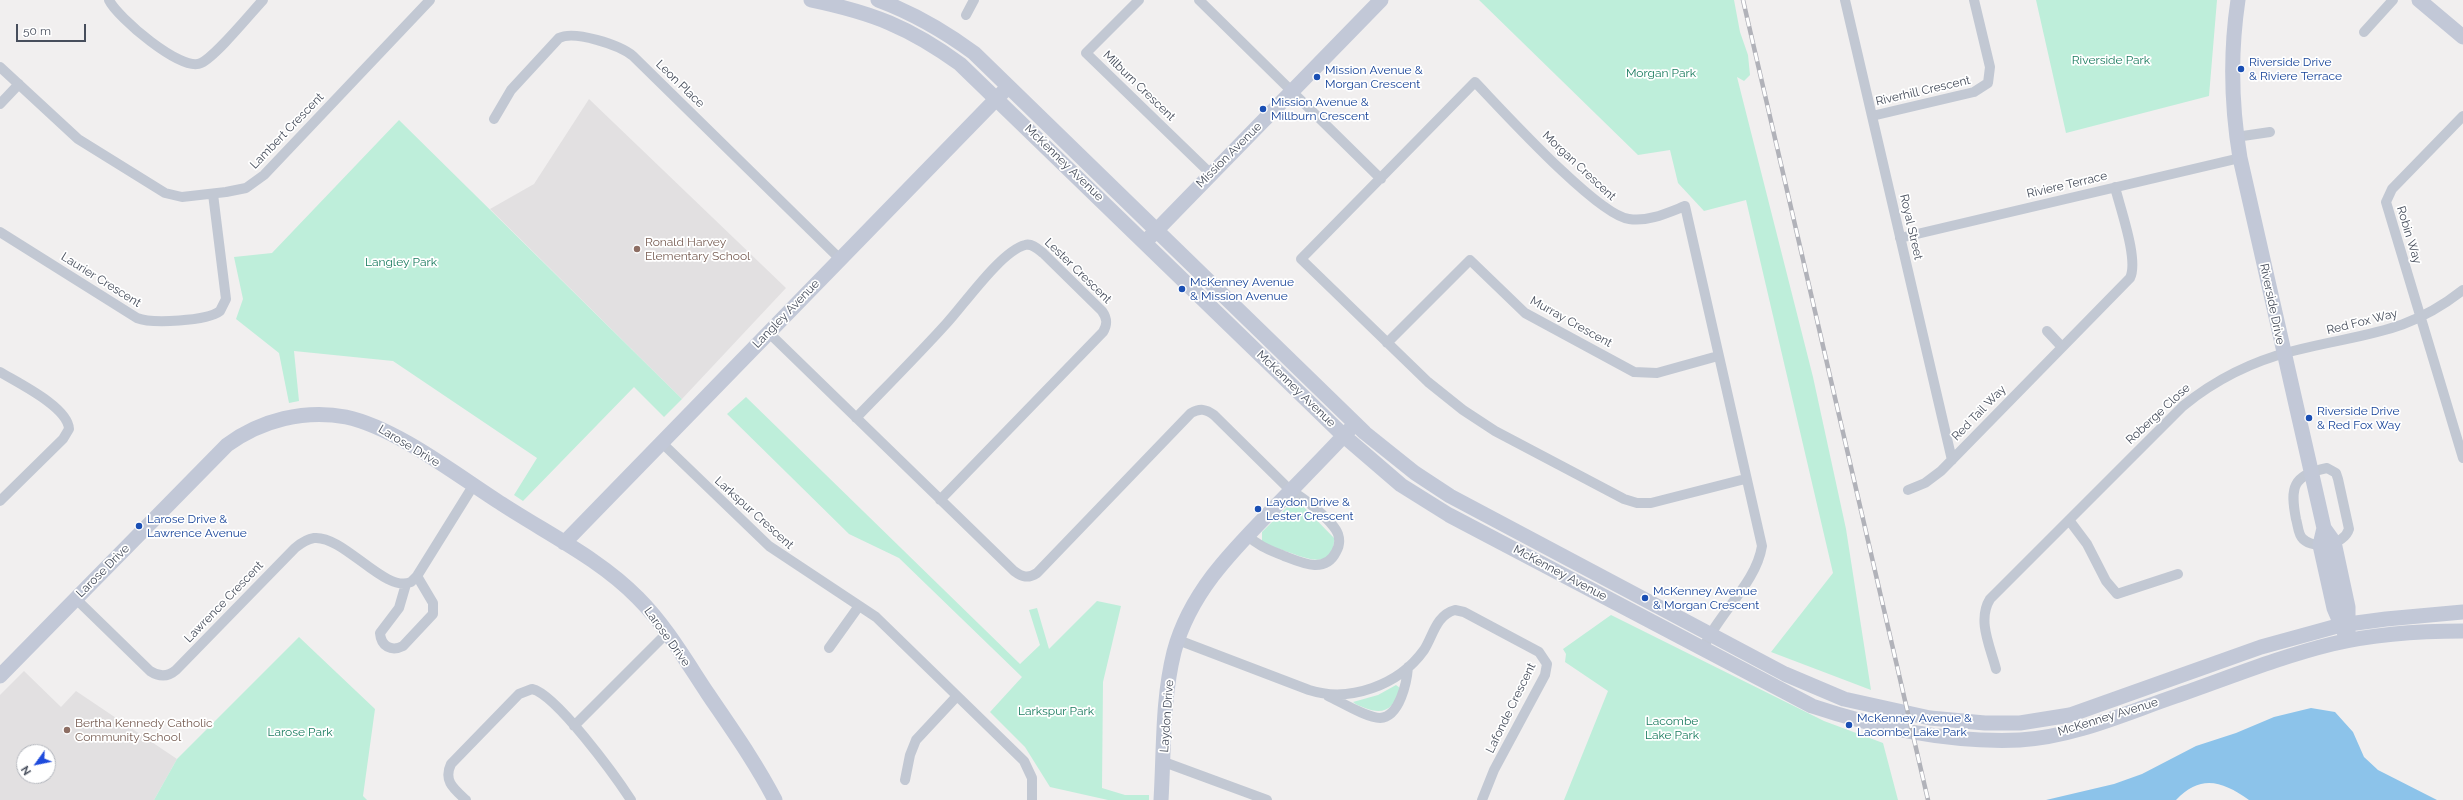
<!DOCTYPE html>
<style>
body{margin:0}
#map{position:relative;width:2463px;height:800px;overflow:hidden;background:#f1efef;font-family:Raleway,sans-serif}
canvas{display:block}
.north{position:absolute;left:16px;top:744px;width:40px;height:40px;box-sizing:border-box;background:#fff;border:1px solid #b5b8be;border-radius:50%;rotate:237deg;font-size:11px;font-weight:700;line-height:16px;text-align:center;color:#474e5c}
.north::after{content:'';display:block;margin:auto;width:14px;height:18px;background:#1e4bdc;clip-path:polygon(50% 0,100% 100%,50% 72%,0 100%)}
.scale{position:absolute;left:16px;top:24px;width:70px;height:18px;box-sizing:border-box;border:2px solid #474e5c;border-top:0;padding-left:5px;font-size:12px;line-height:14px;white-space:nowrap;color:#474e5c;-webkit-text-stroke:3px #fff;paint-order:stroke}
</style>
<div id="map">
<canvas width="2463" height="800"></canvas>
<div class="north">N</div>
<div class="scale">50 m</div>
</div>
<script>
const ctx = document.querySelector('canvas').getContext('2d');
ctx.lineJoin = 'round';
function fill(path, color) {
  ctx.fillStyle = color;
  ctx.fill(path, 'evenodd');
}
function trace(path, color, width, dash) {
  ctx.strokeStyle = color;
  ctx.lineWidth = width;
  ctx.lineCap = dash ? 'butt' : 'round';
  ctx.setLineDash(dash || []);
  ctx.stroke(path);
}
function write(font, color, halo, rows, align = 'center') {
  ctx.font = font + ' Raleway,sans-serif';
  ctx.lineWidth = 3.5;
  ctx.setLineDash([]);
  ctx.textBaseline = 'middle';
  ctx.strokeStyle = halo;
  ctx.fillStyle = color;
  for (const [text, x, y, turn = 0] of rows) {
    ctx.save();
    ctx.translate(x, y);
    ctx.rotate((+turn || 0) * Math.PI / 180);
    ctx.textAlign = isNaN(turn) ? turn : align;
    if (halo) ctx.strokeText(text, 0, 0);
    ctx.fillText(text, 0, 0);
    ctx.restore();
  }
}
fill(new Path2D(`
 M 589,99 L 786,288 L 682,399 L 490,209 L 534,184 Z
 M 24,671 L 61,707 L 76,691 L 177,759 L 154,800 L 0,800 L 0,695 ZM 24,752 L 48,752 L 48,776 L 24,776 Z`), '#e2e0e1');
fill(new Path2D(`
 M 1479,0 L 1734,0 L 1740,32 L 1748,55 L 1750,75 L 1744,81 L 1737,77 L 1813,377 L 1846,529 L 1871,690 L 1771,652 L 1833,573 L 1746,200 L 1704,211 L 1678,183 L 1670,150 L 1638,155 Z
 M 2036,0 L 2217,0 L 2209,96 L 2066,133 Z
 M 399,120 L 682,399 L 664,417 L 634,387 L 523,501 L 514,495 L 537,458 L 393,361 L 294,351 L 299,401 L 289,403 L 279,353 L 236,319 L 243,299 L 234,257 L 272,253 Z
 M 746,397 L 1020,664 L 1040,645 L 1029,610 L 1037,608 L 1049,649 L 1097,601 L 1121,606 L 1103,682 L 1102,788 L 1125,795 L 1149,795 L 1149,800 L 1108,800 L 1050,787 L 1025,747 L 990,712 L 1022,677 L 899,558 L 849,534 L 727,414 Z
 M 1293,501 L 1298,501 L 1334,538 C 1335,570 1307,559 1288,552 C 1280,549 1270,547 1262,541 L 1262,532 Z
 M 1611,615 L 1824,721 L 1883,743 L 1898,800 L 1564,800 L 1608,691 L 1565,662 L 1566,654 L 1563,649 Z
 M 299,637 L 375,709 L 363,796 L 367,800 L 154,800 L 177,759 Z
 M 1396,685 L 1400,688 C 1395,708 1384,716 1365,708 C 1361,706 1356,705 1353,702 L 1378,695 Z`), '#beeeda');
fill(new Path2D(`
 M 2311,708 L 2335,712 L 2353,732 L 2364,757 L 2378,770 L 2437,800 L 2249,800 C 2222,781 2201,774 2176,800 L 2046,800 L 2114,784 L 2142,774 L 2196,746 L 2236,733 L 2274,717 Z`), '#8cc3ea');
trace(new Path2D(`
 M 109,0 C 117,17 182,73 201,63 C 216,56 250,14 263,0
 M 1139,0 L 1086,53 L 1211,174
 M 1199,0 L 1381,179
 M 1845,0 L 1952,460
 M 966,15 L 974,0
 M 2364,32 L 2393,0
 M 0,67 L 78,139 L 165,193 L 182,197 L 226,192 L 246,188 L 264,175 L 430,0
 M 0,104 L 19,84
 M 1872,116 L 1974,92 L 1988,83 L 1990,67 L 1974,0
 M 2463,116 L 2392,189 L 2386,202 L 2463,458
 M 494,119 L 511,90 L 559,38 C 574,30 620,45 633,56 L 840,259
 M 2236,137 L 2270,132
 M 0,232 L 137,318 C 152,324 207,321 220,311 L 226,299 L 213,194
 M 1900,238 L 2240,158
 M 2047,331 L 2062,347
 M 768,332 L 1014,571 C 1022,577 1028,579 1037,573 L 1191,413 C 1200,408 1206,409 1214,415 L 1291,491 C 1303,497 1333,521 1338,534 C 1340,540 1339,547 1336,552 C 1325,574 1302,563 1284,556 C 1270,550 1258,546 1247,535
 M 1387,343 L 1470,260 L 1525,313 L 1634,372 L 1657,373 L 1718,356
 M 0,372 C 18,383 68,407 69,429 L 63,439 L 0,501
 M 856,418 C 886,387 917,356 946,324 C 963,306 1001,251 1025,245 C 1032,243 1038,249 1043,253 L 1102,311 C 1107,318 1108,324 1103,332 L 940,500
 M 661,442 L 769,546 L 876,617 L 1024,761 L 1032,778 L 1032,800
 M 2327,468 L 2336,473 L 2338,479 L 2349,529 C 2344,545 2315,550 2303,539 C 2298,535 2298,525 2296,519 C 2290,488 2292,475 2327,468 Z
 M 1908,490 L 1925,483 L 1941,471 L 2130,278 C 2139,260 2120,208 2115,187
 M 2069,520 L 2087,544 L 2106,581 L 2117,594 L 2178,574
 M 406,584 L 399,608 L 380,633 C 381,646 391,652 403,646 L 433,614 L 433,603 L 417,576
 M 76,599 L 150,671 C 159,677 168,677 176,670 L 295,548 C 301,543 307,539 314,538 C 344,535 385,594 411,582 L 417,576 L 473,486
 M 1178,640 L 1309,690 C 1350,703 1399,685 1424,650 C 1433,636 1436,615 1455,610 L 1464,612 L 1539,652 L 1547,664 L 1545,675 L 1494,770 L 1482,800
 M 829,648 L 859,606
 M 1703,649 C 1718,613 1756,584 1762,546 L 1685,206 C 1667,213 1648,222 1629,219 C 1598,216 1501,109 1475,82 L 1301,259 L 1428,382 L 1463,410 L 1495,431 L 1624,499 L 1637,503 L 1651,503 L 1745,479
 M 1996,669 C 1990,646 1977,620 1990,599 L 2183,406 C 2215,380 2253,361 2293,351 C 2361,333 2405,336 2463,290
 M 1328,696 C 1341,702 1367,718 1380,718 C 1400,717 1407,681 1408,667
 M 574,726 L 667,633
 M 1164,762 L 1267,800
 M 905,780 L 910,755 L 916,740 L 957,696
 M 466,800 C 454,789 443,781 451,764 L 519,694 L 532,689 C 556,694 616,777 631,800`), '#c2c8d3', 10);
trace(new Path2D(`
 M 811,0 C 873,13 909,27 960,64 L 1344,436 L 1401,485 L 1449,515 L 1812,706 C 1878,728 1950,743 2020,740 C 2074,737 2126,713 2176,696 C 2228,678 2279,657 2332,644 C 2374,634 2420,631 2463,631
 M 878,0 C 913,13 944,31 974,53 L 1365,433 L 1415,473 L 1450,496 L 1785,674 L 1844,699 L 1930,718 L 1985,723 L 2020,723 L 2070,715 L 2261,647 L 2312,633 L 2341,625 L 2386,619 L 2463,612
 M 2238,0 C 2230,53 2231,104 2240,158 L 2324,528 L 2334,542 L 2348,607 L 2348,634
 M 2419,0 L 2463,37
 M 1150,237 L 1381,0
 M 2324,528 L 2320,545 L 2334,608 L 2345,634
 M 564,543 L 1004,91
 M 0,676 L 227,445 C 261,420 305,409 346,417 C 397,428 458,476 502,504 C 548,534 600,559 638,598 C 666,626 686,661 708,694 C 731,728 756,763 775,800
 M 1161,800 C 1164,751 1162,700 1174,652 C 1190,592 1233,550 1275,507 C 1300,481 1326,455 1351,428`), '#c2c8d7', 15);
const rail = new Path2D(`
 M 1743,0 L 1928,800`);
trace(rail, '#b1b2b9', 4.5);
trace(rail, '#fff', 3, [9]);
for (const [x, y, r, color] of [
 [2241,69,4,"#1a4fb4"],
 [1317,77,4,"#1a4fb4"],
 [1263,109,4,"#1a4fb4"],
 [637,249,4,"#8d6e63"],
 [1182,289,4,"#1a4fb4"],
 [2309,418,4,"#1a4fb4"],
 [1258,509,4,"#1a4fb4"],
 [139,526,4,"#1a4fb4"],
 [1645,598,4,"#1a4fb4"],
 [1849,725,4,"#1a4fb4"],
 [67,730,4,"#8d6e63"]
]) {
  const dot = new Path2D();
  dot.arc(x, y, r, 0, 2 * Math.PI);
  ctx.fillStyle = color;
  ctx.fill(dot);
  trace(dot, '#fff', 1.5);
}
write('12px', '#197b5e', '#fff', [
 ["Riverside Park",2111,60],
 ["Morgan Park",1661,73],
 ["Langley Park",401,262],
 ["Larkspur Park",1056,711],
 ["Lacombe",1672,721],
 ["Lake Park",1672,735],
 ["Larose Park",300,732]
]);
write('12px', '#164399', '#fff', [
 ["Riverside Drive",2249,62],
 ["& Riviere Terrace",2249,76],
 ["Mission Avenue &",1325,70],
 ["Morgan Crescent",1325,84],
 ["Mission Avenue &",1271,102],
 ["Millburn Crescent",1271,116],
 ["McKenney Avenue",1190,282],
 ["& Mission Avenue",1190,296],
 ["Riverside Drive",2317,411],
 ["& Red Fox Way",2317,425],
 ["Laydon Drive &",1266,502],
 ["Lester Crescent",1266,516],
 ["Larose Drive &",147,519],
 ["Lawrence Avenue",147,533],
 ["McKenney Avenue",1653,591],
 ["& Morgan Crescent",1653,605],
 ["McKenney Avenue &",1857,718],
 ["Lacombe Lake Park",1857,732]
], 'left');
write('12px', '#474e5c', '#fff', [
 ["Leon Place",680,84,44],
 ["Milburn Crescent",1139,86,44],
 ["Riverhill Crescent",1923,91,-13],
 ["Lambert Crescent",287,131,-46],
 ["Mission Avenue",1229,155,-45],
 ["McKenney Avenue",1064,163,44],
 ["Morgan Crescent",1579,166,43],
 ["Riviere Terrace",2067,185,-13],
 ["Royal Street",1911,227,77],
 ["Robin Way",2409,235,73],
 ["Lester Crescent",1078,271,44],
 ["Laurier Crescent",101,280,32],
 ["Riverside Drive",2272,304,78],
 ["Langley Avenue",786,314,-46],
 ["Murray Crescent",1571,322,29],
 ["Red Fox Way",2362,322,-14],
 ["McKenney Avenue",1296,389,44],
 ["Red Tail Way",1979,413,-46],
 ["Roberge Close",2158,414,-43],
 ["Larose Drive",409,446,31],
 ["Larkspur Crescent",754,513,42],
 ["Larose Drive",103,571,-45],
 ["McKenney Avenue",1560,573,28],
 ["Lawrence Crescent",224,602,-46],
 ["Larose Drive",667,637,54],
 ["Lafonde Crescent",1511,708,-64],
 ["Laydon Drive",1167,716,-86],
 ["McKenney Avenue",2108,717,-17]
]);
write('12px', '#785e54', '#fff', [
 ["Ronald Harvey",645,242],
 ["Elementary School",645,256],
 ["Bertha Kennedy Catholic",75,723],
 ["Community School",75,737]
], 'left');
</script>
